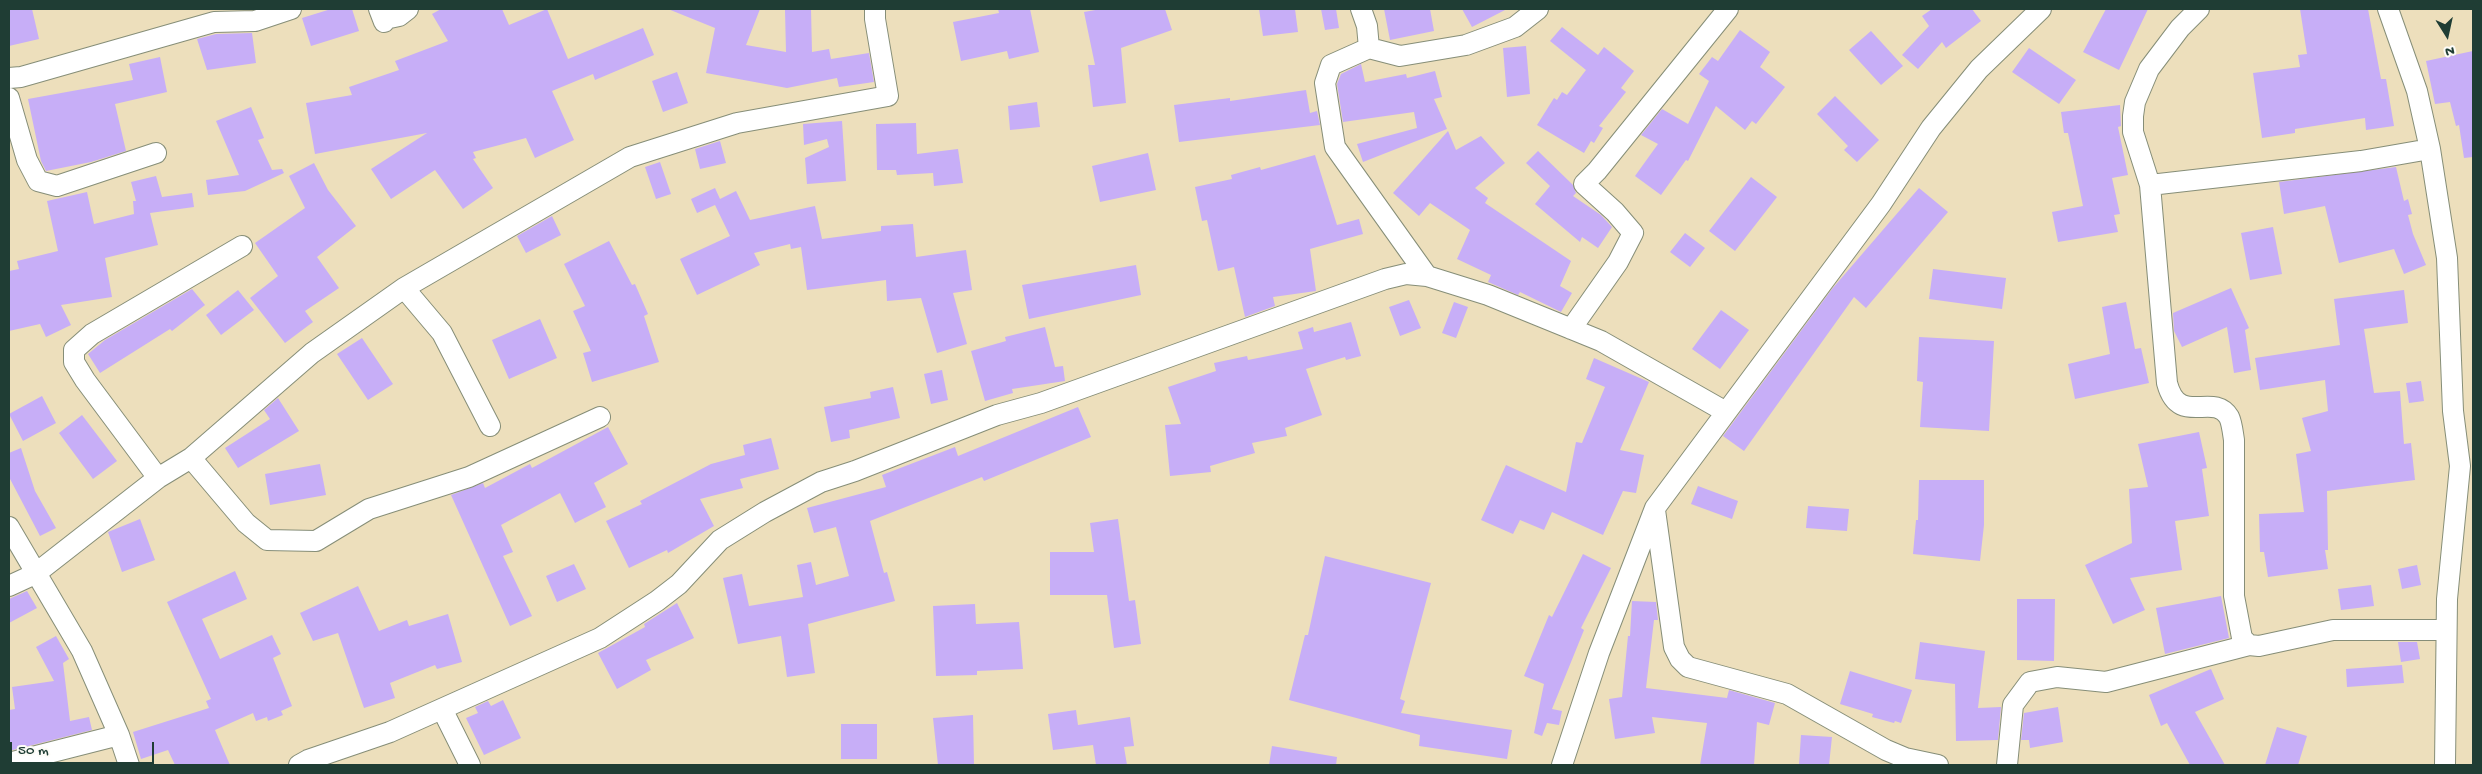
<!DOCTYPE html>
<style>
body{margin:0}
#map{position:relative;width:2482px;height:774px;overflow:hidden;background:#eddfbc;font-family:"Gochi Hand",sans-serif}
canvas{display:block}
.frame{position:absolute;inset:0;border:10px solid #1f3d34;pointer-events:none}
.north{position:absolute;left:2422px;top:10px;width:50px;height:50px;-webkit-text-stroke:4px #fdfcf7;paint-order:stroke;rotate:170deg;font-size:14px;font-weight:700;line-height:20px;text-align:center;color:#1f3d34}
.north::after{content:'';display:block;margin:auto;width:18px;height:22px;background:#1f3d34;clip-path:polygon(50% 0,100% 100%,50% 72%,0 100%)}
.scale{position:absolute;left:10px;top:742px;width:144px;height:22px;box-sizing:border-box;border:2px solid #1f3d34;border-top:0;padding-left:6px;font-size:15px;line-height:18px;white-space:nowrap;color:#1f3d34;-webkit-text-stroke:4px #fdfcf7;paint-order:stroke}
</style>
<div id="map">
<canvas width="2482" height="774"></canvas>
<div class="frame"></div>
<div class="north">N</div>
<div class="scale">50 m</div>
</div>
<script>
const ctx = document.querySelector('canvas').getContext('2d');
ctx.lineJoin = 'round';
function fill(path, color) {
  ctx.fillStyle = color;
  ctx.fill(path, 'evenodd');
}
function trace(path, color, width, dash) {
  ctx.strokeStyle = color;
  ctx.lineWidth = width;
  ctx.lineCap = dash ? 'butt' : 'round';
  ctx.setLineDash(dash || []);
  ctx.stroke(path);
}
fill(new Path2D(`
 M 9,9 L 32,9 L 39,39 L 9,46 Z
 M 331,9 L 352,9 L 359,31 L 311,46 L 302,18 Z
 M 441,9 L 502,9 L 509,25 L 547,9 L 568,59 L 643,28 L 654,55 L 595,80 L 593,74 L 552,91 L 574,140 L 535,158 L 526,138 L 473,152 L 476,158 L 473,159 L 493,188 L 463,209 L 435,170 L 391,199 L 371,169 L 427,133 L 315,154 L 306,103 L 352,95 L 349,87 L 399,70 L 395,61 L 448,41 L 432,14 Z
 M 668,9 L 760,9 L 746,45 L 786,52 L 785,10 L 811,9 L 812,52 L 829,49 L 831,59 L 869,53 L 874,82 L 839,87 L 837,78 L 787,88 L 706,73 L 715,28 Z
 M 998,9 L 1030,9 L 1039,52 L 1009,59 L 1007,51 L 961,61 L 953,22 L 999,13 Z
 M 1101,9 L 1165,9 L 1172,30 L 1121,48 L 1126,103 L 1093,107 L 1088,65 L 1095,65 L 1084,12 Z
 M 1259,9 L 1295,9 L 1298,32 L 1263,36 Z
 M 1321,9 L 1336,9 L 1339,28 L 1325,30 Z
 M 1384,9 L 1430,9 L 1434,31 L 1390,40 Z
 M 1462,9 L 1507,9 L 1472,27 Z
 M 1932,9 L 1972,9 L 1981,21 L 1946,48 L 1942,42 L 1918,69 L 1902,55 L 1929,26 L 1922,16 Z
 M 2106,9 L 2148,9 L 2119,70 L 2083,52 Z
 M 2300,9 L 2368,9 L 2381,79 L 2386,79 L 2394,126 L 2366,130 L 2365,118 L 2295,129 L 2295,133 L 2262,138 L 2253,73 L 2300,67 L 2298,55 L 2307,54 Z
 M 1562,27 L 1598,55 L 1604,47 L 1634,71 L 1621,88 L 1626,92 L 1599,126 L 1603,128 L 1594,143 L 1591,141 L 1584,153 L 1537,125 L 1554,98 L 1557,100 L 1562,92 L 1567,95 L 1586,70 L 1550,41 Z
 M 1740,30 L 1770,52 L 1760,67 L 1785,87 L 1756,124 L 1752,121 L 1745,130 L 1716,106 L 1688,161 L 1686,160 L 1661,195 L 1635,176 L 1658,144 L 1641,135 L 1662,109 L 1688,124 L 1709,81 L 1699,74 L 1712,57 L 1718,61 Z
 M 1871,31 L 1903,66 L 1881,85 L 1849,50 Z
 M 252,33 L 256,63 L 207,70 L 197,39 L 216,34 Z
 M 1526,46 L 1530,94 L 1507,97 L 1503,48 Z
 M 2029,48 L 2076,80 L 2059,104 L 2012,72 Z
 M 2473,51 L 2473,157 L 2464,158 L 2459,125 L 2456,126 L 2450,102 L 2435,104 L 2426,61 Z
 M 160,57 L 167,92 L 115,104 L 126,151 L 91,162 L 46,171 L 41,161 L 28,99 L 133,80 L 129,64 Z
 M 1361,64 L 1365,82 L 1406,74 L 1407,78 L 1435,71 L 1442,97 L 1434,99 L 1447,129 L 1363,162 L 1357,144 L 1417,128 L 1414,112 L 1343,122 L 1337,84 L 1341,74 Z
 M 677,72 L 688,103 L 663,112 L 652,81 Z
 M 1306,90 L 1310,113 L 1317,111 L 1320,125 L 1179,142 L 1174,105 L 1230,98 L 1230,101 Z
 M 1835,96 L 1879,140 L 1857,162 L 1844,150 L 1848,146 L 1817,114 Z
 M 1037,102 L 1040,127 L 1010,130 L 1008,106 Z
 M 2120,105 L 2121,126 L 2118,127 L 2128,175 L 2112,178 L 2120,214 L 2114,215 L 2118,232 L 2058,242 L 2052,212 L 2083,206 L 2068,133 L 2064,133 L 2061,112 Z
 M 251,107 L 264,138 L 258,140 L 272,170 L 282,169 L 284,173 L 245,191 L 208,195 L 206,180 L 239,175 L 216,121 Z
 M 842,121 L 846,181 L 807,184 L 805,158 L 829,147 L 827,139 L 804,145 L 803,124 Z
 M 916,123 L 917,154 L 958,149 L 963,183 L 934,186 L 933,173 L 897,175 L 896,170 L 877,170 L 876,124 Z
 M 1448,131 L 1456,150 L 1481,136 L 1505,163 L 1475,188 L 1488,198 L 1485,203 L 1571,261 L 1560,286 L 1572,293 L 1561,312 L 1520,292 L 1518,295 L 1488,282 L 1491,275 L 1457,259 L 1470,230 L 1430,203 L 1419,216 L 1393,193 Z
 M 720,141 L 726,163 L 700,169 L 695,149 Z
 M 1538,151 L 1573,185 L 1576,193 L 1573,196 L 1601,215 L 1612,227 L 1598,248 L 1582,237 L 1580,242 L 1535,204 L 1550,186 L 1526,163 Z
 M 1148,153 L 1156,190 L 1100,202 L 1092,166 Z
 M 1315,155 L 1337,225 L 1359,219 L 1363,234 L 1310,249 L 1316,291 L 1273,297 L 1275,306 L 1245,317 L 1234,267 L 1218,271 L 1207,220 L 1202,221 L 1195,187 L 1232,179 L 1231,175 L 1260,167 L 1261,170 Z
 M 660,162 L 671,194 L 656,199 L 645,167 Z
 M 314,163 L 328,190 L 356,226 L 317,257 L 339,288 L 305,311 L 313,322 L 285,343 L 250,298 L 278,276 L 255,243 L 305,208 L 289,176 Z
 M 2396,167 L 2404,201 L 2408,199 L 2412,214 L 2408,215 L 2413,234 L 2426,265 L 2404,274 L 2394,249 L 2339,263 L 2325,206 L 2284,214 L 2279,182 Z
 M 156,176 L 162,197 L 192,193 L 194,207 L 150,213 L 158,245 L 105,258 L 112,297 L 61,305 L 71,325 L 46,337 L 40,324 L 9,331 L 9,271 L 19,269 L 17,261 L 58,251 L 47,201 L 87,192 L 94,224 L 134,214 L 133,201 L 136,201 L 131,182 Z
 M 1751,177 L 1777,197 L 1735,251 L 1709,231 Z
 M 715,188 L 720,199 L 736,191 L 750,220 L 815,206 L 822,239 L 881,231 L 881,226 L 913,224 L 916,257 L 966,250 L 972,290 L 953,293 L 967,344 L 937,353 L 921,298 L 887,301 L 886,280 L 807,290 L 801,247 L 791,249 L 790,244 L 754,253 L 760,265 L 697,295 L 680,259 L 730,236 L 715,205 L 697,213 L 691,199 Z
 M 1919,188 L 1948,212 L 1866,308 L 1854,297 L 1744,451 L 1723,436 L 1832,289 Z
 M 552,216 L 561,235 L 526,253 L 517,236 Z
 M 2273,227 L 2282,274 L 2250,280 L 2241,233 Z
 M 1685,233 L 1705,248 L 1690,267 L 1670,252 Z
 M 609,241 L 632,285 L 635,284 L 648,314 L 644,316 L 659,362 L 592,382 L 583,353 L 591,351 L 573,311 L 585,306 L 564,264 Z
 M 1136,265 L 1141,295 L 1029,319 L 1022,285 Z
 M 1933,269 L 2006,278 L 2002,309 L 1929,299 Z
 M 2231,288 L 2249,328 L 2245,330 L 2251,370 L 2234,373 L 2227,327 L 2182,347 L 2174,331 L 2173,313 Z
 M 192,289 L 205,305 L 172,331 L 170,329 L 100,373 L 88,354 L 105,340 Z
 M 238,290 L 254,310 L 221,335 L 206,315 Z
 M 2404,290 L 2408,323 L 2364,329 L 2374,393 L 2400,391 L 2404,444 L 2411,443 L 2415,480 L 2327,491 L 2328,550 L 2325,550 L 2328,569 L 2268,577 L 2264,552 L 2260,552 L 2259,514 L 2304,512 L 2296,454 L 2311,451 L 2302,418 L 2328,411 L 2325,380 L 2260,390 L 2255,358 L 2340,345 L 2334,299 Z
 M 1409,300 L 1421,328 L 1400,336 L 1389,307 Z
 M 1454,302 L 1468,307 L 1456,338 L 1442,333 Z
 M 2126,302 L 2135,349 L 2141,348 L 2149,383 L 2075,399 L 2068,364 L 2110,354 L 2102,307 Z
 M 1721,310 L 1749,330 L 1720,369 L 1692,349 Z
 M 540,319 L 557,358 L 509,379 L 492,340 Z
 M 1351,322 L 1361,356 L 1346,360 L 1345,357 L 1306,369 L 1322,415 L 1285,428 L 1287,436 L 1252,443 L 1255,453 L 1210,466 L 1211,472 L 1170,476 L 1165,425 L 1181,424 L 1168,387 L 1216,371 L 1214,363 L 1247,356 L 1248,360 L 1303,349 L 1298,332 L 1313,327 L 1314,332 Z
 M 1045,327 L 1055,367 L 1063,366 L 1065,381 L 1012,389 L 1013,393 L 985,401 L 971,351 L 1006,341 L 1005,337 Z
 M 1919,337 L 1994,341 L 1989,431 L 1920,427 L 1923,382 L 1917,381 Z
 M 362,338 L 393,384 L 368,400 L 337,354 Z
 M 1594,358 L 1649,382 L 1620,450 L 1644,455 L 1636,493 L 1623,491 L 1603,535 L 1552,512 L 1544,530 L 1520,520 L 1513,534 L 1481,520 L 1506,465 L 1566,492 L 1576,442 L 1582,443 L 1605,387 L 1586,379 Z
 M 942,370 L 948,400 L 931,404 L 924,374 Z
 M 2421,381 L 2424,401 L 2409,403 L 2406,383 Z
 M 893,387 L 900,418 L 849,430 L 850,438 L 831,442 L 824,407 L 871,398 L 870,392 Z
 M 42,396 L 56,423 L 23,441 L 9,414 Z
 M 278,398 L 299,431 L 238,468 L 225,448 L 270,419 L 264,410 Z
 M 1078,407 L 1091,437 L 984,481 L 982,477 L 870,521 L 884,573 L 887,572 L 895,601 L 808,624 L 815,673 L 787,677 L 781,636 L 738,644 L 723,578 L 742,574 L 749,606 L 803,597 L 797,565 L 811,562 L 816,585 L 849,576 L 836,527 L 814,533 L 807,508 L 886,487 L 882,475 L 955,447 L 958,456 Z
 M 82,415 L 117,461 L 93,479 L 59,433 Z
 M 608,427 L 628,464 L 594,483 L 606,507 L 575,523 L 560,493 L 501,525 L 513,552 L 503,556 L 532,616 L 510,626 L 451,495 L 483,483 L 485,488 L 530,464 L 532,468 Z
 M 2199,432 L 2207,468 L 2202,469 L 2209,516 L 2175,521 L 2182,570 L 2130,578 L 2145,610 L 2113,624 L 2085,565 L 2132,543 L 2129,489 L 2148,487 L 2138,444 Z
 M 771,438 L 779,469 L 740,479 L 743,488 L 700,499 L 714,526 L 668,553 L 667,550 L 629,568 L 606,521 L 642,504 L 640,501 L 711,464 L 745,455 L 743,445 Z
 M 21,448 L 35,491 L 56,528 L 40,536 L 9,477 L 9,453 Z
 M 320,464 L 326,495 L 270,505 L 265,474 Z
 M 1919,480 L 1984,480 L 1984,525 L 1980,561 L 1913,554 L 1916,520 L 1918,520 Z
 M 1698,486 L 1738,501 L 1732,519 L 1691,504 Z
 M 1808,506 L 1849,509 L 1847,531 L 1806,528 Z
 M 140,519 L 155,560 L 122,572 L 108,532 Z
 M 1118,519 L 1129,601 L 1135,600 L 1141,644 L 1114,648 L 1107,595 L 1050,595 L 1050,552 L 1094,552 L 1090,523 Z
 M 1583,554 L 1611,568 L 1581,628 L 1584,630 L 1552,709 L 1562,711 L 1559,725 L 1547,723 L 1542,736 L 1534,733 L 1544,684 L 1524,676 L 1549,615 L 1552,617 Z
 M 1325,556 L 1431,583 L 1400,699 L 1405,701 L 1401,713 L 1512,730 L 1507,759 L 1419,746 L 1420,735 L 1289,700 L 1305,635 L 1308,635 Z
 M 574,564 L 586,589 L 557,602 L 546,576 Z
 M 2417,565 L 2421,585 L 2402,589 L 2398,569 Z
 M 235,571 L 247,599 L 202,619 L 220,659 L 272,635 L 281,654 L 273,658 L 292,706 L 281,711 L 283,715 L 268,721 L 267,717 L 256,721 L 253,713 L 215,730 L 230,765 L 175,765 L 168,750 L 141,759 L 133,732 L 209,708 L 206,701 L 211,699 L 167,602 Z
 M 2371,585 L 2374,606 L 2341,610 L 2338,589 Z
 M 358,586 L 379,631 L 407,620 L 409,626 L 448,614 L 462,662 L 437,669 L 435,665 L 390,683 L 395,698 L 364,708 L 338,633 L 313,641 L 300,613 Z
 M 27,591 L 37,608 L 9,623 L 9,599 Z
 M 2221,596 L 2229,638 L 2165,654 L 2156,608 Z
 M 2017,599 L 2055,599 L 2054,661 L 2017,660 Z
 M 1632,601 L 1656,602 L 1658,620 L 1654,620 L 1646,688 L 1727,698 L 1729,690 L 1775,703 L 1769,725 L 1757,722 L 1754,765 L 1700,765 L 1707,723 L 1652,717 L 1655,733 L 1615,739 L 1609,699 L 1622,697 L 1628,636 L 1630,636 Z
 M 677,603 L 694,638 L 646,660 L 651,670 L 617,689 L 598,653 L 645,627 L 644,624 Z
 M 975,604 L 976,624 L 1019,622 L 1023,669 L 977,671 L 977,675 L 936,676 L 933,606 Z
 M 56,636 L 69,659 L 63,663 L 70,721 L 89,717 L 92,730 L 9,751 L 9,710 L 15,709 L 12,687 L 54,681 L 36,647 Z
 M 1920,642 L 1985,651 L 1978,708 L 2001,707 L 1998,740 L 1956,741 L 1955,684 L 1915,679 Z
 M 2398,642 L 2417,642 L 2420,659 L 2401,662 Z
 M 2402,665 L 2404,683 L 2347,687 L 2346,669 Z
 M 2211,669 L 2224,699 L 2195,712 L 2225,765 L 2190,765 L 2167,723 L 2161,726 L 2149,695 Z
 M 1850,671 L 1912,690 L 1901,723 L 1895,721 L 1894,723 L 1872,717 L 1873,714 L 1840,704 Z
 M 503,700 L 521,738 L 484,755 L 466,718 L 478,713 L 475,707 L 488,701 L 491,706 Z
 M 2058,707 L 2063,742 L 2030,748 L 2029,740 L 2021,740 L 2024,713 Z
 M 1076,710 L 1078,725 L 1130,717 L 1134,746 L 1124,747 L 1127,765 L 1096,765 L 1093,745 L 1053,750 L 1048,714 Z
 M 973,715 L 974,765 L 938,765 L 933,718 Z
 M 841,724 L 877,724 L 877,759 L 841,759 Z
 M 2277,727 L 2307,736 L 2298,765 L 2265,765 Z
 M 1801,735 L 1832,737 L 1829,765 L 1799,765 Z
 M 1272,746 L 1337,757 L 1336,765 L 1269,765 Z`), '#c7aef7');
const minor = new Path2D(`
 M 379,9 L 384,22 L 385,19 L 399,16 L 408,9
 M 1361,9 L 1367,26 L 1369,48
 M 2199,9 L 2180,28 L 2149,69 L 2135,102 L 2133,116 L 2133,132 L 2150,185 L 2167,383 C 2179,428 2213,391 2229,417 C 2232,423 2233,434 2234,440 L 2234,596 L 2242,638 L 2249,645 L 2259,646 L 2333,630 L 2446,630
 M 2388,9 L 2417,91 L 2430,149 L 2447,258 L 2453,411 L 2460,466 L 2447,599 L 2445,765
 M 9,78 L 21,77 L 214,22 L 255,21 L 291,9
 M 9,98 L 27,160 L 38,181 L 57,186 L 156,153
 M 2150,185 L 2361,161 L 2430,149
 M 1427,276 L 1335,147 L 1325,83 L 1331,65 L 1369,48 L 1400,56 L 1466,45 L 1515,27 L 1538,9
 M 404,288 L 442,333 L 490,426
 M 1571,329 L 1618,262 L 1633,233 L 1615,212 L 1584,184 L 1597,171 L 1728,9
 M 191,458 L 246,523 L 267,540 L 316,541 L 369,509 L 469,477 L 600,417
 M 158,478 L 85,380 L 74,362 L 74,350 L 92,334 L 242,246
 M 1655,510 L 1674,647 L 1680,659 L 1688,667 L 1787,694 L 1886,750 L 1905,758 L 1938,765
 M 9,527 L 82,651 L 119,735 L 129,765
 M 9,586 L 35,574 L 158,478 L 191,458 L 312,353 L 404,288 L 630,157 L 737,123 L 888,96 L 875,19 L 875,9
 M 442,709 L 470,765
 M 9,763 L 119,735
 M 299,765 L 308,760 L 390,732 L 600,638 L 657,601 L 679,584 L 720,540 L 765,512 L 821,482 L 855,471 L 997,415 L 1041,403 L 1385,279 L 1406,274 L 1427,276 L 1488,295 L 1601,341 L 1726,412
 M 1562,765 L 1599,653 L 1655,508 L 1881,204 L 1931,128 L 1979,69 L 2041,9
 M 2007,765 L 2013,705 L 2030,682 L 2057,677 L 2106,682 L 2249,645`);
trace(minor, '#868e78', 22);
trace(minor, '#fff', 20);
</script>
